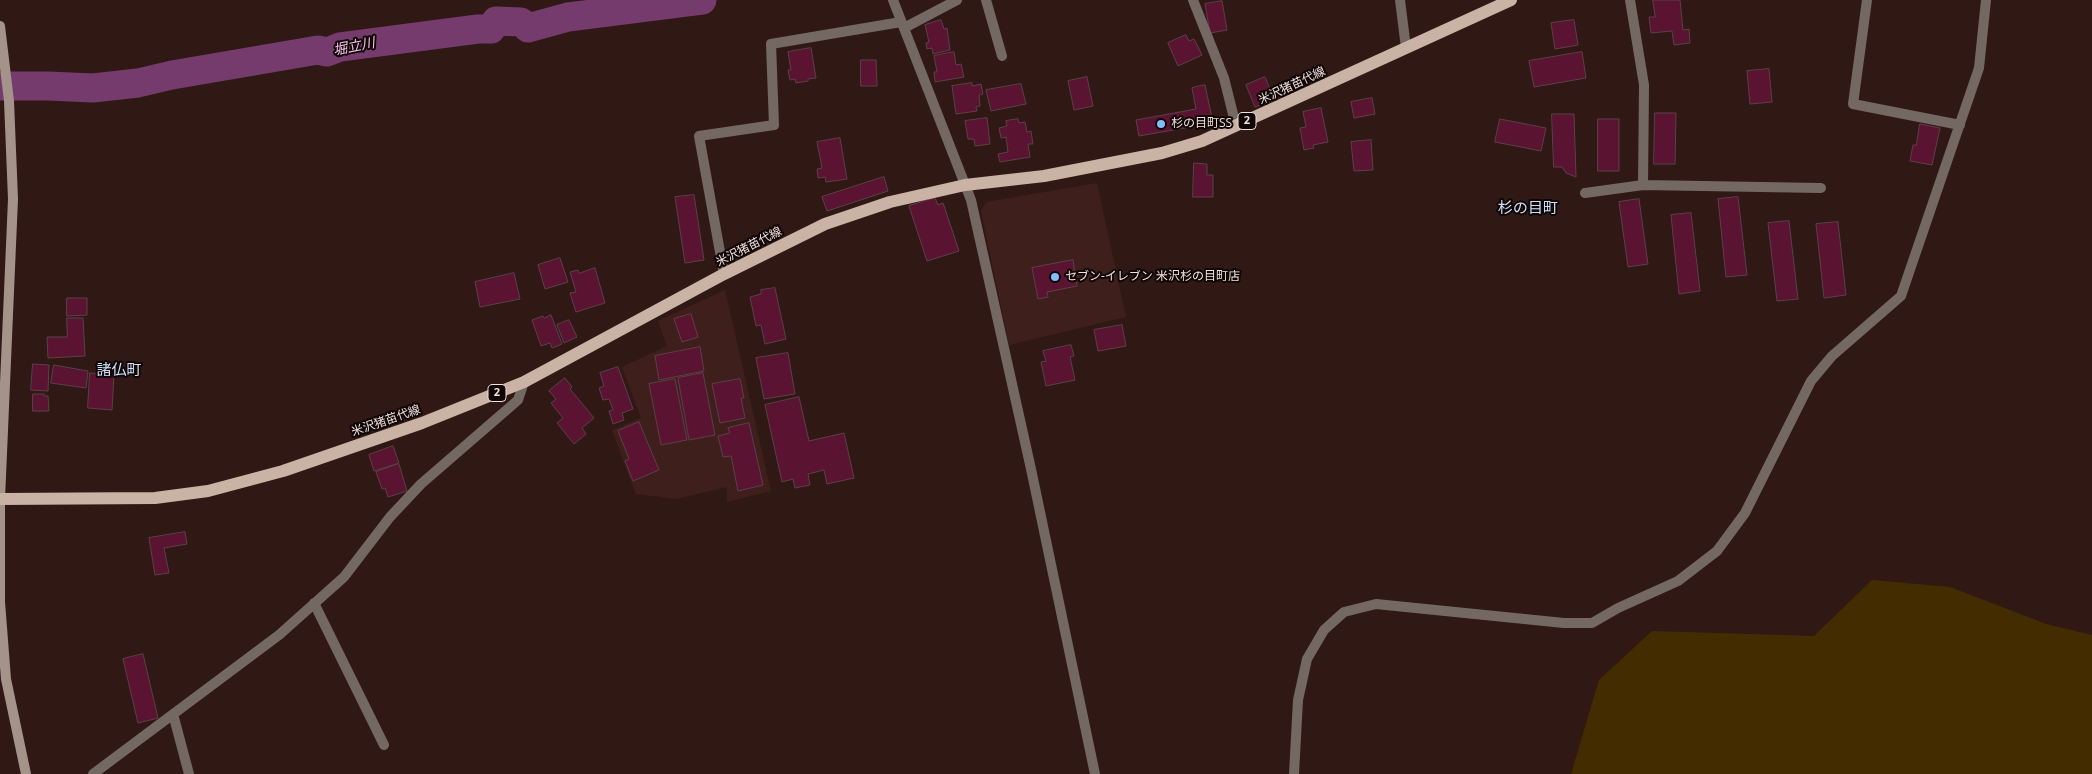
<!DOCTYPE html>
<meta charset="utf-8">
<style>
body{margin:0}
canvas{display:block;background:#301815}
</style>
<canvas width="2092" height="774"></canvas>
<script>
const ctx = document.querySelector('canvas').getContext('2d');
ctx.lineJoin = 'round';
function fill(path, color) {
  ctx.fillStyle = color;
  ctx.fill(path, 'evenodd');
}
function trace(path, color, width, dash) {
  ctx.strokeStyle = color;
  ctx.lineWidth = width;
  ctx.lineCap = dash ? 'butt' : 'round';
  ctx.setLineDash(dash || []);
  ctx.stroke(path);
}
function write(font, color, halo, rows, align = 'center') {
  ctx.font = font + ' "Open Sans","Noto Sans JP",sans-serif';
  ctx.lineWidth = 4;
  ctx.setLineDash([]);
  ctx.textBaseline = 'middle';
  ctx.strokeStyle = halo;
  ctx.fillStyle = color;
  for (const [text, x, y, turn = 0] of rows) {
    ctx.save();
    ctx.translate(x, y);
    ctx.rotate((+turn || 0) * Math.PI / 180);
    ctx.textAlign = isNaN(turn) ? turn : align;
    if (halo) ctx.strokeText(text, 0, 0);
    ctx.fillText(text, 0, 0);
    ctx.restore();
  }
}
fill(new Path2D(`
 M 1097,183 L 1126,317 L 1009,345 L 981,211 L 986,202 Z
 M 725,290 L 771,491 L 727,502 L 727,487 L 676,499 L 636,494 L 612,430 L 641,418 L 622,367 L 667,346 L 658,321 Z`), '#3e1f1c');
fill(new Path2D(`
 M 1872,580 L 1950,587 L 2046,624 L 2092,635 L 2092,774 L 1571,774 L 1599,680 L 1652,631 L 1814,636 Z`), '#432d00');
trace(new Path2D(`
 M 0,86 L 48,86 L 93,88 L 138,83 L 172,75 L 318,50 L 327,52 L 340,47 L 478,29 L 491,29 L 496,21 L 521,22 L 528,28 L 568,17 L 702,0`), '#753b6d', 29);
const building = new Path2D(`
 M 1653,0 L 1680,0 L 1683,30 L 1689,29 L 1690,43 L 1674,45 L 1672,31 L 1651,33 L 1649,17 L 1655,17 Z
 M 1222,1 L 1227,30 L 1210,33 L 1205,4 Z
 M 941,20 L 944,29 L 947,28 L 950,50 L 933,54 L 932,48 L 927,49 L 926,43 L 929,42 L 925,25 Z
 M 1574,20 L 1578,45 L 1555,49 L 1551,23 Z
 M 1186,35 L 1189,41 L 1194,39 L 1202,55 L 1178,66 L 1168,43 Z
 M 811,48 L 816,78 L 808,79 L 808,81 L 796,83 L 795,79 L 790,80 L 788,70 L 791,70 L 788,52 Z
 M 954,52 L 956,65 L 961,64 L 964,77 L 935,82 L 934,72 L 937,72 L 934,56 Z
 M 1582,52 L 1586,78 L 1534,87 L 1529,61 Z
 M 861,60 L 876,60 L 877,86 L 861,86 Z
 M 1769,69 L 1772,102 L 1750,104 L 1747,71 Z
 M 1087,77 L 1093,106 L 1074,110 L 1068,81 Z
 M 1265,77 L 1274,99 L 1255,107 L 1246,85 Z
 M 972,83 L 972,86 L 981,84 L 983,94 L 979,95 L 980,106 L 976,107 L 977,111 L 956,114 L 952,86 Z
 M 1021,84 L 1026,104 L 991,111 L 986,90 Z
 M 1205,85 L 1213,123 L 1139,136 L 1136,120 L 1196,109 L 1192,88 Z
 M 1372,98 L 1375,114 L 1354,118 L 1351,102 Z
 M 1321,108 L 1328,142 L 1313,145 L 1314,148 L 1304,150 L 1300,128 L 1306,127 L 1303,112 Z
 M 1655,113 L 1676,113 L 1675,164 L 1654,164 Z
 M 1552,114 L 1574,114 L 1576,177 L 1566,173 L 1562,167 L 1554,167 Z
 M 987,118 L 990,144 L 975,146 L 974,139 L 968,139 L 965,121 Z
 M 1018,119 L 1019,123 L 1025,122 L 1027,132 L 1031,131 L 1033,144 L 1028,144 L 1030,157 L 1000,162 L 998,154 L 1008,152 L 1006,137 L 1001,138 L 999,128 L 1007,126 L 1006,121 Z
 M 1500,119 L 1546,128 L 1541,151 L 1495,142 Z
 M 1598,119 L 1619,119 L 1619,171 L 1598,171 Z
 M 1920,124 L 1940,128 L 1932,165 L 1910,161 L 1913,145 L 1916,145 Z
 M 840,138 L 847,179 L 826,182 L 825,177 L 818,178 L 817,169 L 822,168 L 817,142 Z
 M 1371,140 L 1373,170 L 1354,171 L 1351,142 Z
 M 1194,163 L 1207,164 L 1207,175 L 1213,175 L 1213,197 L 1193,197 Z
 M 884,177 L 888,191 L 827,211 L 822,197 Z
 M 694,195 L 704,260 L 685,263 L 675,197 Z
 M 1738,197 L 1747,275 L 1726,277 L 1718,199 Z
 M 935,198 L 938,205 L 943,203 L 959,251 L 927,261 L 909,206 Z
 M 1639,199 L 1648,264 L 1628,267 L 1619,202 Z
 M 1691,213 L 1700,291 L 1679,294 L 1671,215 Z
 M 1789,221 L 1798,299 L 1777,301 L 1768,223 Z
 M 1838,222 L 1846,295 L 1824,298 L 1816,224 Z
 M 560,258 L 568,282 L 545,289 L 538,265 Z
 M 1073,260 L 1077,286 L 1047,292 L 1048,297 L 1038,299 L 1032,268 Z
 M 595,268 L 605,303 L 576,312 L 570,293 L 576,292 L 570,272 L 578,270 L 579,273 Z
 M 514,273 L 520,299 L 480,307 L 475,282 Z
 M 775,288 L 786,339 L 765,344 L 761,325 L 756,326 L 750,297 L 761,294 L 761,290 Z
 M 67,298 L 87,298 L 87,315 L 67,316 Z
 M 691,314 L 698,337 L 682,342 L 674,319 Z
 M 551,315 L 562,344 L 552,348 L 550,343 L 541,346 L 532,320 L 543,316 L 544,318 Z
 M 67,318 L 83,318 L 85,356 L 48,358 L 47,337 L 67,337 Z
 M 569,320 L 577,337 L 564,343 L 557,325 Z
 M 1122,325 L 1126,346 L 1098,351 L 1094,330 Z
 M 1071,345 L 1074,356 L 1070,357 L 1075,380 L 1046,386 L 1041,362 L 1046,361 L 1043,351 Z
 M 700,347 L 704,371 L 659,380 L 655,356 Z
 M 788,353 L 795,394 L 764,399 L 756,358 Z
 M 33,364 L 49,365 L 48,391 L 31,390 Z
 M 54,365 L 88,371 L 86,388 L 51,383 Z
 M 618,367 L 633,409 L 622,413 L 624,420 L 613,424 L 609,411 L 613,410 L 609,399 L 603,400 L 599,388 L 604,386 L 600,373 Z
 M 90,373 L 114,375 L 112,410 L 88,408 Z
 M 703,373 L 715,435 L 689,440 L 678,378 Z
 M 565,378 L 572,387 L 570,389 L 594,418 L 582,428 L 586,434 L 574,444 L 557,423 L 563,418 L 551,403 L 556,399 L 549,391 Z
 M 675,379 L 687,440 L 661,445 L 649,384 Z
 M 740,379 L 744,398 L 741,398 L 745,418 L 720,423 L 712,384 Z
 M 33,394 L 44,394 L 44,396 L 48,396 L 49,411 L 33,411 Z
 M 799,397 L 809,441 L 844,433 L 854,478 L 827,484 L 824,470 L 808,474 L 810,485 L 795,488 L 793,479 L 782,482 L 765,405 Z
 M 639,422 L 659,470 L 633,481 L 625,461 L 629,459 L 618,431 Z
 M 749,423 L 763,485 L 738,491 L 731,456 L 723,457 L 718,436 L 730,433 L 728,428 Z
 M 393,446 L 399,463 L 374,471 L 369,455 Z
 M 399,464 L 407,491 L 388,497 L 385,488 L 382,489 L 376,472 Z
 M 185,532 L 187,544 L 164,548 L 169,573 L 155,575 L 149,538 Z
 M 143,654 L 158,718 L 138,723 L 123,659 Z`);
fill(building, '#5a1331');
trace(building, '#5b4048', 1);
trace(new Path2D(`
 M 893,0 L 971,200 L 1031,469 L 1095,774
 M 986,0 L 1002,56
 M 1193,0 L 1224,78 L 1236,126
 M 1400,0 L 1406,48
 M 1630,0 L 1644,85 L 1643,185
 M 1867,0 L 1853,104 L 1960,125
 M 904,28 L 957,0
 M 1585,193 L 1643,185 L 1821,188
 M 724,274 L 699,136 L 774,125 L 771,44 L 901,22
 M 314,603 L 384,745
 M 173,714 L 189,774
 M 93,774 L 279,635 L 344,577 L 390,517 L 421,484 L 518,400 L 524,382
 M 1294,774 L 1298,700 L 1307,659 L 1324,630 L 1344,612 L 1376,604 L 1564,623 L 1592,623 L 1618,608 L 1678,581 L 1717,551 L 1745,513 L 1811,381 L 1832,356 L 1901,296 L 1979,68 L 1986,0`), '#746962', 10);
trace(new Path2D(`
 M 0,26 L 9,101 L 13,199 L 0,499 L 0,602 L 6,679 L 26,774`), '#a49388', 10);
trace(new Path2D(`
 M 0,499 L 155,498 L 208,491 L 283,471 L 422,423 L 524,382 L 724,274 L 825,224 L 890,202 L 965,185 L 1044,176 L 1162,153 L 1202,141 L 1511,0`), '#cab3a5', 12);
for (const [x, y, r, color] of [
 [1161,124,5,"#84bcfb"],
 [1055,277,5,"#84bcfb"]
]) {
  const dot = new Path2D();
  dot.arc(x, y, r, 0, 2 * Math.PI);
  ctx.fillStyle = color;
  ctx.fill(dot);
  trace(dot, '#100606', 2);
}
for (const [x, y, w] of [
 [1247,121,18],
 [497,393,18]
]) {
  const box = new Path2D();
  box.roundRect(x - w / 2, y - 8.5, w, 17, 4);
  ctx.fillStyle = '#100606';
  ctx.fill(box);
  trace(box, '#f2e0de', 1);
}
write('bold 11px', '#f2e0de', null, [
 ["2",1247,121],
 ["2",497,393]
]);
write('12px', '#f2e0de', '#100606', [
 ["米沢猪苗代線",1292,86,-25],
 ["米沢猪苗代線",749,247,-27],
 ["米沢猪苗代線",386,421,-19]
]);
write('12px', '#f2e0de', '#100606', [
 ["杉の目町SS",1171,124],
 ["セブン-イレブン 米沢杉の目町店",1065,277]
], 'left');
write('italic 14px', '#f6c1ec', '#100606', [
 ["堀立川",354,47,-11]
]);
write('15px', '#cde2fa', '#100606', [
 ["杉の目町",1528,209],
 ["諸仏町",119,371]
]);
</script>
